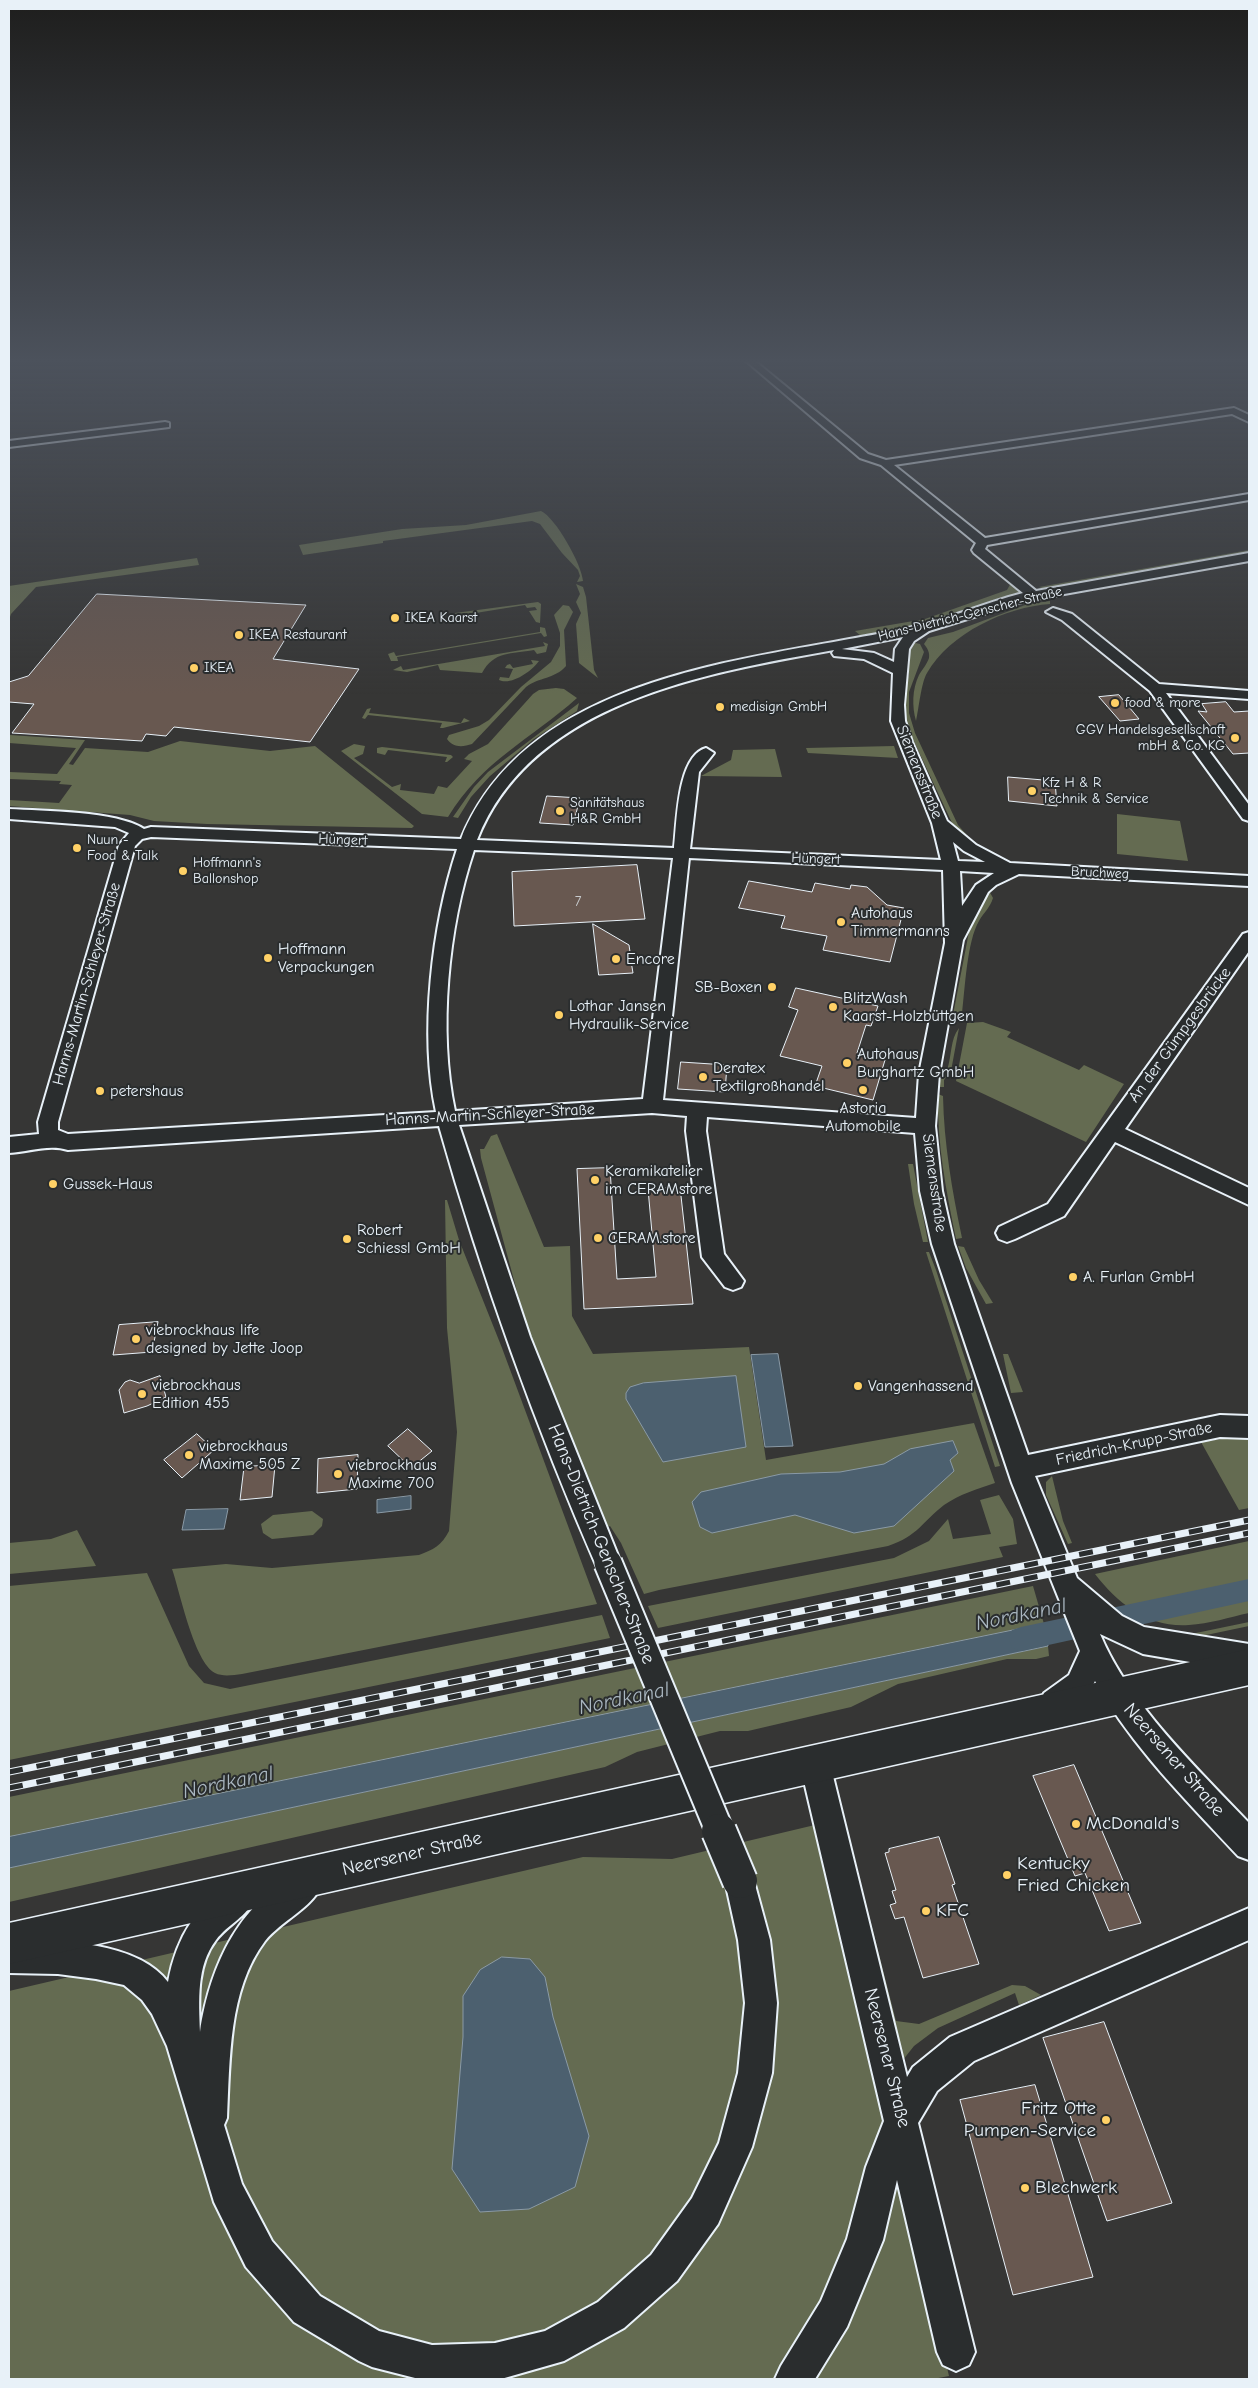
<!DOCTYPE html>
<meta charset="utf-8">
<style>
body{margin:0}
#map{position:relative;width:1258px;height:2388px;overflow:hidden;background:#363635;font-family:"Comic Neue",sans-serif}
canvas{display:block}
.frame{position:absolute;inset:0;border:10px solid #e8f1f8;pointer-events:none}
</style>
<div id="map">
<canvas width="1258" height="2388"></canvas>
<div class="frame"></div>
</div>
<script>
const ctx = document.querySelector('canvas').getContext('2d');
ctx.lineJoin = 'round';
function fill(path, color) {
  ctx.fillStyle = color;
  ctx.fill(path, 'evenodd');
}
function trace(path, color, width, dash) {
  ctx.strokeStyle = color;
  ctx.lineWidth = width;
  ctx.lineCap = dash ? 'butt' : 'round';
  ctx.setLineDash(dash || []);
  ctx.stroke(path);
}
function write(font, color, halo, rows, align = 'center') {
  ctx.font = font + ' "Comic Neue",sans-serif';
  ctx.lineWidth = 4;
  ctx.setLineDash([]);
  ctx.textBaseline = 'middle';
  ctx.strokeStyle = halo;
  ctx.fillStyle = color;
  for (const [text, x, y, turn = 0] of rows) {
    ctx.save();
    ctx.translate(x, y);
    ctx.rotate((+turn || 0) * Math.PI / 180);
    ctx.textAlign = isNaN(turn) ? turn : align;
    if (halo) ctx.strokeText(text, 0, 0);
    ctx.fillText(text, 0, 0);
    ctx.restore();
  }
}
fill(new Path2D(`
 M 541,511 C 556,518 582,565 583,581 L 577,582 L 580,576 L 578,570 L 562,553 L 540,524 L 532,521 L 383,541 L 383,543 L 303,555 L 299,545 L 402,529 L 466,525 Z
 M 1249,550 L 1249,554 L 1047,590 L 1039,587 Z
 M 197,558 L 199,565 L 36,587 L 11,614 L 9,620 L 9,586 Z
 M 1249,560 L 1249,562 L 1039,598 L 1063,593 Z
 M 1012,581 L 1023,590 L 1018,595 L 921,624 L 861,636 L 855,631 L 925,619 L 1007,590 Z
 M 576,584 L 583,587 L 586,597 L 594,670 L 598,678 L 579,663 L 576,624 L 581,613 L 576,602 L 580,594 Z
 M 1050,601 L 1050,604 C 1006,607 950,633 927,673 C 921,683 919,708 916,721 C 912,707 912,689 919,675 C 922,670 927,664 929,658 C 930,652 927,648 924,644 L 928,638 L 953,632 L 1028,604 Z
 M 538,602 L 541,604 L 540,623 L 536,622 L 529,611 L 537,610 L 535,607 L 527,608 L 525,605 L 457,616 L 455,613 Z
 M 563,605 L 569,606 L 573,612 L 564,630 L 566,666 C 555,679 539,677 526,687 L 472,744 C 463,747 453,748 447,739 L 449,735 L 479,726 L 489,720 L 521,687 L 551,662 L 560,646 L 560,633 L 554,615 Z
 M 540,627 L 545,628 L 547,636 L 544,637 L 541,633 L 397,657 L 398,661 L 391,661 L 388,654 L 394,652 L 396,656 L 540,632 Z
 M 543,642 L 548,644 L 546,652 L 537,654 L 534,650 C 511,654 494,651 482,673 L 440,670 L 438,665 L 407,672 L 393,670 L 401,666 L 403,670 L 545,646 Z
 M 911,642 L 920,644 L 924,652 L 909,692 L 909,713 L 915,733 L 958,825 L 973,842 L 971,844 L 953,825 L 910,733 L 904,713 L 904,690 L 909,674 L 906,655 Z
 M 531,660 L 539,661 C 532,671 511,686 499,680 L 500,677 L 509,678 L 513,669 L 505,668 L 507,665 L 510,664 L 513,668 L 533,664 Z
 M 556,688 L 564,689 L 577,698 C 530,740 483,760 448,817 L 422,814 L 341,751 L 354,744 L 365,746 L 363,754 L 354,758 L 392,787 L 401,784 L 400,790 L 434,794 L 438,786 L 447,788 L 472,761 L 464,759 L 469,754 L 488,744 L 533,694 L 539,690 Z
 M 579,703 L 577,711 L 534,739 L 490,776 L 471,797 L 458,818 L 453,817 L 474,787 L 488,772 Z
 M 371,708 L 369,713 L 461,723 L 464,718 L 470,721 L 443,728 L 440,728 L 442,723 L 368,715 L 365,719 L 362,718 L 367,709 Z
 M 10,735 L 85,740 L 69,764 L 73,765 L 85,748 L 148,752 L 180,741 L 270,751 L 315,746 L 414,826 L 412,828 L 207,824 L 154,821 L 130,815 L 9,806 L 9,800 L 59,803 L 72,785 L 59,784 L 61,781 L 9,779 L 9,772 L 57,774 L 76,748 L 9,743 Z
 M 894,746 L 898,758 L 808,753 L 806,748 Z
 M 382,747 L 451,755 L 453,757 L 447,762 L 445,762 L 447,757 L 388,750 L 385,755 L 377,753 L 377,748 Z
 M 775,749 L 782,777 L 701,776 L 731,760 L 733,750 Z
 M 1117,814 L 1180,821 L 1188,861 L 1117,854 Z
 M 988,889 L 993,898 C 990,908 984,912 979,921 C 967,941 965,989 962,1013 L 953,1015 L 972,916 Z
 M 983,1022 L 1011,1032 L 1007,1037 L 1079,1070 L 1084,1065 L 1124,1084 L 1086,1142 L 956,1081 L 967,1023 Z
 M 959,1028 L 951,1071 L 944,1080 L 944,1087 L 938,1087 C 939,1079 944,1077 947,1070 C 952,1056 950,1039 959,1028 Z
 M 938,1094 L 943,1096 C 944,1144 952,1190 962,1238 L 956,1239 C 946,1190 937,1144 938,1094 Z
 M 497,1134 L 544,1247 L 570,1246 L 572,1316 L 593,1354 L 749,1347 L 766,1460 L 974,1423 L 995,1483 C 977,1489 960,1494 944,1505 C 922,1522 918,1536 888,1546 L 659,1590 L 644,1594 L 621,1543 L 610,1526 L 607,1527 L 528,1332 L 481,1158 L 480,1149 L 484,1149 L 491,1136 Z
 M 908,1164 L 913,1164 L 928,1242 L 923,1242 L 914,1204 Z
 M 445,1200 L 447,1200 L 459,1240 L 502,1348 L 597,1604 L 242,1674 C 233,1675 223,1677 215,1673 C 194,1662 180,1592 172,1569 L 226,1564 L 272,1568 L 419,1555 C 433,1550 442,1545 449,1531 L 457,1432 L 447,1328 Z
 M 958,1246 L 964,1247 L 979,1280 L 993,1303 L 986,1304 L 966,1268 Z
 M 926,1252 L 929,1252 L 936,1270 L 1000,1466 L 995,1467 Z
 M 1003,1354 L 1008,1354 L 1023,1392 L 1011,1393 Z
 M 1235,1437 L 1249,1439 L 1249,1508 L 1239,1510 L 1201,1442 Z
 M 1052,1476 L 1063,1521 L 1072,1543 L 1068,1544 L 1046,1495 L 1046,1482 Z
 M 999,1495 L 1013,1519 L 1017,1544 L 999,1547 L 1003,1557 L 658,1628 L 648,1606 L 894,1558 L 929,1541 L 948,1519 L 953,1539 L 991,1534 L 980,1500 Z
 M 312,1511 L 323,1519 L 322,1526 L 313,1535 L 272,1539 L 263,1533 L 261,1524 L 273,1515 Z
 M 77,1530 L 96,1566 L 9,1574 L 9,1543 L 51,1539 Z
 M 1249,1541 L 1249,1613 C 1230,1617 1209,1624 1189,1625 C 1149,1628 1118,1604 1095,1574 Z
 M 147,1573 L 189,1666 L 204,1683 L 230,1689 L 602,1615 L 610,1638 L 9,1760 L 9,1586 Z
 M 1033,1586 L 1044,1624 L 9,1837 L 9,1797 Z
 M 1249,1622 L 1249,1626 L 1192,1638 L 1174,1635 L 1191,1634 Z
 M 1048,1646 L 1049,1656 L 1036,1659 L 1007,1659 L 898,1684 L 851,1707 L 748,1731 L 720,1731 L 637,1752 L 605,1767 L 9,1902 L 9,1868 Z
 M 845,1822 L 896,2021 L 919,2024 L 1012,1985 L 1025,1986 L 1041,1995 L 1019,2005 L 1015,1993 L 938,2028 L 914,2046 L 895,2070 L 839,1834 Z
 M 819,1824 L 949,2376 L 933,2379 L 9,2379 L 9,1991 L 583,1857 L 672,1859 Z`), '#646b51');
const water = new Path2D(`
 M 778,1354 L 793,1446 L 765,1447 L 751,1355 Z
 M 736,1376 L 746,1447 L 663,1462 L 626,1399 L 626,1393 L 630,1387 L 643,1383 Z
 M 953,1441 L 958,1453 L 950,1460 L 954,1471 L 894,1526 L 854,1533 L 795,1515 L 712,1533 L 700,1527 L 692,1502 L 701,1492 L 781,1474 L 840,1472 L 884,1464 L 910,1449 Z
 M 411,1496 L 411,1509 L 377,1513 L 377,1500 Z
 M 228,1509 L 224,1529 L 182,1530 L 186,1510 Z
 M 1044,1624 L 1048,1646 L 9,1868 L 9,1837 Z
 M 502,1957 L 530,1959 L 545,1977 L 553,2017 L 589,2136 L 575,2187 L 529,2209 L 480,2212 L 452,2169 L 463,2037 L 463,1996 L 480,1970 Z`);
fill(water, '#4c606f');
trace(water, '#8a9aa6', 1);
fill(new Path2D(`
 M 1249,1579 L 1249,1601 L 1021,1651 L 1012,1648 L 1009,1639 L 1012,1630 L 1021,1627 Z`), '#4c606f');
const building = new Path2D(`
 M 97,594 L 306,605 L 273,659 L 359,669 L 310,742 L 174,727 L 166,736 L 146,734 L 142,741 L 12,733 L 34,704 L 9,702 L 9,682 L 28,676 Z
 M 1119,695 L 1139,719 L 1120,721 L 1099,697 Z
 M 1226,702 L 1234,712 L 1249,711 L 1249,753 L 1233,754 L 1198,711 L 1207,712 L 1202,704 Z
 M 1008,777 L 1055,781 L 1057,806 L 1009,801 Z
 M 547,796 L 580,798 L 573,825 L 540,823 Z
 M 637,865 L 645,919 L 514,926 L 512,872 Z
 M 749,881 L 812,892 L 815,883 L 850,889 L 851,885 L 867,887 L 887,905 L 904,908 L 890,962 L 823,950 L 827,936 L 781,928 L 785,916 L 739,908 Z
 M 593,924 L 629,945 L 630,952 L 638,957 L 631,961 L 633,973 L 599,975 Z
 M 796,988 L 878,1006 L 871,1026 L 866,1025 L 857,1053 L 885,1060 L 873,1100 L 815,1086 L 822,1066 L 780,1056 L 798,1010 L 789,1007 Z
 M 681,1062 L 727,1065 L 725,1092 L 678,1089 Z
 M 610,1168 L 617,1279 L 656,1277 L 648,1189 L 680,1187 L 693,1304 L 584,1309 L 577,1169 Z
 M 158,1322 L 152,1352 L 113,1355 L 119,1325 Z
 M 160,1376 L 166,1397 L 147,1406 L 124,1413 L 119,1390 L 125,1382 L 130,1380 L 139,1383 Z
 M 408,1429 L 432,1451 L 411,1468 L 388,1446 Z
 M 197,1434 L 214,1450 L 182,1478 L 164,1460 Z
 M 358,1455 L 357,1489 L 317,1493 L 318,1459 Z
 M 275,1465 L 272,1497 L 240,1500 L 244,1467 Z
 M 1074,1765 L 1141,1923 L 1109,1931 L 1085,1873 L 1075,1876 L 1033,1776 Z
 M 939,1837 L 955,1884 L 952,1885 L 979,1964 L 923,1978 L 904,1917 L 895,1919 L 890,1905 L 896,1903 L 892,1891 L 896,1890 L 885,1853 L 889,1852 L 889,1849 Z
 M 1104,2022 L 1172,2203 L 1107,2221 L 1043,2038 Z
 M 1035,2085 L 1093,2277 L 1013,2295 L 960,2100 Z`);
fill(building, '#685850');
trace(building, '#e8f1f8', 1);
const minor = new Path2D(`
 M 746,361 L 755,361 L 868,454 L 886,460 L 1234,408 L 1249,415 L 1249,422 L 1232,414 L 894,465 L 985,538 L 1249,494 L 1249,500 L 987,545 L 985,549 L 1036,591 L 1249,553 L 1249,561 L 1025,601 L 929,631 L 914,641 L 909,649 L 904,705 L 905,721 L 912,742 L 947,821 L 976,845 L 1010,863 L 1249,876 L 1249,886 L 1019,874 L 996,885 L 988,892 L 963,940 L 939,1074 L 935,1126 L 942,1191 L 954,1244 L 1028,1455 L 1220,1415 L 1249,1416 L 1249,1438 L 1220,1437 L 1035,1476 L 1077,1578 L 1122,1616 L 1144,1627 L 1249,1644 L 1249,1672 L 1143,1654 L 1100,1634 C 1129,1704 1197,1768 1249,1823 L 1249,1860 L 1238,1856 C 1187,1801 1132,1747 1095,1681 C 1087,1699 1072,1710 1054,1717 L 1044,1713 L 1040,1703 L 1044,1693 L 1069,1675 L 1080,1651 L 1012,1483 L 932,1244 L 920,1191 L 915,1133 L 707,1117 L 706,1131 L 724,1254 L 744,1281 L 741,1287 L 733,1290 L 725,1287 L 702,1257 L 686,1131 L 687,1116 L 652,1113 L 459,1125 L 530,1337 L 621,1563 L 617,1572 L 608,1576 L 599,1572 C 536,1428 482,1278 439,1126 L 68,1150 C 48,1144 29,1152 9,1153 L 9,1137 L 39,1134 L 38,1122 L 119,845 L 129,833 L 115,827 L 9,819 L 9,809 C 43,811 117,811 144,829 L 151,827 L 461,839 C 529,671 756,660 908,628 C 947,620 984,603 1023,593 L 974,553 L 972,550 L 976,543 L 881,465 L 860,458 ZM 903,637 L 895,649 L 894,662 L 874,653 L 842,649 ZM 834,650 L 832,653 L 834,656 L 864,659 L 893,673 L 891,721 L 932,823 L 941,860 L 690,849 L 699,772 L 714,753 L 706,748 C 677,756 677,823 674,848 L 477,840 C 531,702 706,673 834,650 ZM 151,837 L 457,849 C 432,925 419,1033 436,1112 L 68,1134 L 58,1130 L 58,1122 L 135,846 L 142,839 ZM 953,842 L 964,851 L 985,862 L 958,861 ZM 474,850 L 673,858 L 643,1099 L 455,1111 C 438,1030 448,928 474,850 ZM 689,858 L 943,870 L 945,943 L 919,1074 L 916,1118 L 663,1100 ZM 960,871 L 994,873 L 976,885 L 962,906 Z
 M 165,422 L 169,423 L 169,427 L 9,447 L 9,441 Z
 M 1053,608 L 1072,614 L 1159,684 L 1249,691 L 1249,699 L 1166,693 L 1249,805 L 1249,821 L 1243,819 L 1150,691 L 1062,620 L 1046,612 Z
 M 1249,932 L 1249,951 L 1125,1129 L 1249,1188 L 1249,1205 L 1115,1142 L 1064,1216 L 1015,1239 L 1007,1242 L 999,1239 L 996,1233 L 999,1227 L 1048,1204 L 1243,934 Z
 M 815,1749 L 825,1754 L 830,1764 L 907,2077 L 913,2067 L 950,2037 L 1249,1908 L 1249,1940 L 974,2061 L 937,2091 L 918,2123 L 975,2352 L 969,2365 L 956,2371 L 943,2365 L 937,2352 L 897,2180 L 883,2240 L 847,2327 L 815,2379 L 775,2379 L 781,2366 L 821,2301 L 847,2239 L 866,2167 L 884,2121 L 800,1764 L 805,1754 Z
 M 740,1866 L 751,1870 L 770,1940 L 777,2003 L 772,2073 L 752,2147 L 718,2224 L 677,2281 L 624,2328 L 564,2361 L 501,2379 L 419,2379 L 372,2367 L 359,2361 L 294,2322 L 246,2267 L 214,2202 L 167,2046 L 152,2014 L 142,2000 L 124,1985 L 96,1979 L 58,1974 L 9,1973 L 9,1941 C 56,1939 137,1941 168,1982 C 176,1939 197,1900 239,1882 L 250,1887 L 255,1898 C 247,1917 228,1924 216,1940 C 196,1966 199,2001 200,2032 C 210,1966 240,1898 306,1871 L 317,1875 L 321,1886 C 312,1908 281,1921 265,1941 C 228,1990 230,2060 227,2118 L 224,2125 L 242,2184 L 272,2241 L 320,2296 L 379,2331 L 432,2345 L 495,2343 L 545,2331 L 598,2302 L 651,2255 L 692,2198 L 719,2143 L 738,2073 L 745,2003 L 738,1940 L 725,1881 L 729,1870 Z`);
const major = new Path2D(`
 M 1249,1649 L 1249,1685 L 9,1964 L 9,1923 Z`);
trace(minor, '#e8f1f8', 4);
trace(major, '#e8f1f8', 3);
fill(minor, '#2a2d2e');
fill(major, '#2a2d2e');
const rail = new Path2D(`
 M 9,1772 L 1249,1520
 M 9,1788 L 1249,1533`);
trace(rail, '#e8f1f8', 7);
trace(rail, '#2a2d2e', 5, [14]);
const minorBridgeFar1 = new Path2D(`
 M 608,1563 L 720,1832`);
const minorBridge = new Path2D(`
 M 719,1831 L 740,1881`);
trace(minorBridgeFar1, '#e8f1f8', 31, []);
trace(minorBridge, '#e8f1f8', 38, []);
trace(minorBridgeFar1, '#2a2d2e', 27);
trace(minorBridge, '#2a2d2e', 34);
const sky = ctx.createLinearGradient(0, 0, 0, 695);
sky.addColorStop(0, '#1e1e1d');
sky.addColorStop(0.52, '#4c525c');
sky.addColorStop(1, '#4c525c00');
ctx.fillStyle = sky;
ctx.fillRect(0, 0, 1258, 695);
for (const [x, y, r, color] of [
 [395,618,5,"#ffd166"],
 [239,635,5,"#ffd166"],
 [194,668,5,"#ffd166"],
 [1115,703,5,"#ffd166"],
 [720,707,5,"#ffd166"],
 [1235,738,5,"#ffd166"],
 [1032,791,5,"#ffd166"],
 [560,811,5,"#ffd166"],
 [77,848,5,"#ffd166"],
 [183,871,5,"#ffd166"],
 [841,922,5,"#ffd166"],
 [268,958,5,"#ffd166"],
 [616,959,5,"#ffd166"],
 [772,987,5,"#ffd166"],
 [833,1007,5,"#ffd166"],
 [559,1015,5,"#ffd166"],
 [847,1063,5,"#ffd166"],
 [703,1077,5,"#ffd166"],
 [863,1090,5,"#ffd166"],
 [100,1091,5,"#ffd166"],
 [595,1180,5,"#ffd166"],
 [53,1184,5,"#ffd166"],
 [598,1238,5,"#ffd166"],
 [347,1239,5,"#ffd166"],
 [1073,1277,5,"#ffd166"],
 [136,1339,5,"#ffd166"],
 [858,1386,5,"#ffd166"],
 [142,1394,5,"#ffd166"],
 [189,1455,5,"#ffd166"],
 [338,1474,5,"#ffd166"],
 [1076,1824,5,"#ffd166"],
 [1007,1875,5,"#ffd166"],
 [926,1911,5,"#ffd166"],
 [1106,2120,5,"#ffd166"],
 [1025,2188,5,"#ffd166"]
]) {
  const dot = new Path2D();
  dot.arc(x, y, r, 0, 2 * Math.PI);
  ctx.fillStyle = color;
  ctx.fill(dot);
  trace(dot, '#2a2d2e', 2);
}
write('14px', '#e8f1f8', '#2a2d2e', [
 ["Hans-Dietrich-Genscher-Straße",970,614,-14],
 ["Hüngert",343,840,2],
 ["Hüngert",816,859,2],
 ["Bruchweg",1100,873,3]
]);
write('14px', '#e8f1f8', '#2a2d2e', [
 ["IKEA Kaarst",405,618],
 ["IKEA Restaurant",249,635],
 ["IKEA",204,668],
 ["food & more",1125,703],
 ["medisign GmbH",730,707],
 ["GGV Handelsgesellschaft",1225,730,"right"],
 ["mbH & Co. KG",1225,746,"right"],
 ["Kfz H & R",1042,783],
 ["Technik & Service",1042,799],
 ["Sanitätshaus",570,803],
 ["H&R GmbH",570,819],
 ["Nuun -",87,840],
 ["Food & Talk",87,856],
 ["Hoffmann's",193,863],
 ["Ballonshop",193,879]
], 'left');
write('14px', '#c8cbce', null, [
 ["7",578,902]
]);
write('16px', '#e8f1f8', '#2a2d2e', [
 ["Siemensstraße",919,772,68],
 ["Hanns-Martin-Schleyer-Straße",87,984,-74],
 ["An der Gümpgesbrücke",1180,1035,-54],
 ["Hanns-Martin-Schleyer-Straße",490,1115,-3],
 ["Siemensstraße",934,1183,82],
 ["Friedrich-Krupp-Straße",1134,1444,-12]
]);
write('16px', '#e8f1f8', '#2a2d2e', [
 ["Autohaus",851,913],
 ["Timmermanns",851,931],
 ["Hoffmann",278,949],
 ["Verpackungen",278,967],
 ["Encore",626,959],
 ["SB-Boxen",762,987,"right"],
 ["BlitzWash",843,998],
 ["Kaarst-Holzbüttgen",843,1016],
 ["Lothar Jansen",569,1006],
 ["Hydraulik-Service",569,1024],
 ["Autohaus",857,1054],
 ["Burghartz GmbH",857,1072],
 ["Deratex",713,1068],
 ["Textilgroßhandel",713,1086],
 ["petershaus",110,1091],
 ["Astoria",863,1108,"center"],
 ["Automobile",863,1126,"center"],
 ["Keramikatelier",605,1171],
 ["im CERAMstore",605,1189],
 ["Gussek-Haus",63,1184],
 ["Robert",357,1230],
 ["Schiessl GmbH",357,1248],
 ["CERAM.store",608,1238],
 ["A. Furlan GmbH",1083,1277],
 ["viebrockhaus life",146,1330],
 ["designed by Jette Joop",146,1348],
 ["viebrockhaus",152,1385],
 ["Edition 455",152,1403],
 ["Vangenhassend",868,1386],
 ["viebrockhaus",199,1446],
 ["Maxime 505 Z",199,1464],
 ["viebrockhaus",348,1465],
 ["Maxime 700",348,1483]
], 'left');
write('19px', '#e8f1f8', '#2a2d2e', [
 ["Hans-Dietrich-Genscher-Straße",601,1544,68],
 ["Neersener Straße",1174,1760,49],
 ["Neersener Straße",412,1854,-13],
 ["Neersener Straße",887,2058,76]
]);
write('19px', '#e8f1f8', '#2a2d2e', [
 ["McDonald's",1086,1824],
 ["Kentucky",1017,1864],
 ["Fried Chicken",1017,1886],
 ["KFC",936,1911],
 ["Fritz Otte",1096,2109,"right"],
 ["Pumpen-Service",1096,2131,"right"],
 ["Blechwerk",1035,2188]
], 'left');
write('italic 21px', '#aab7c1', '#2a2d2e', [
 ["Nordkanal",1021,1615,-12],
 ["Nordkanal",624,1699,-12],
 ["Nordkanal",228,1783,-12]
]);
</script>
